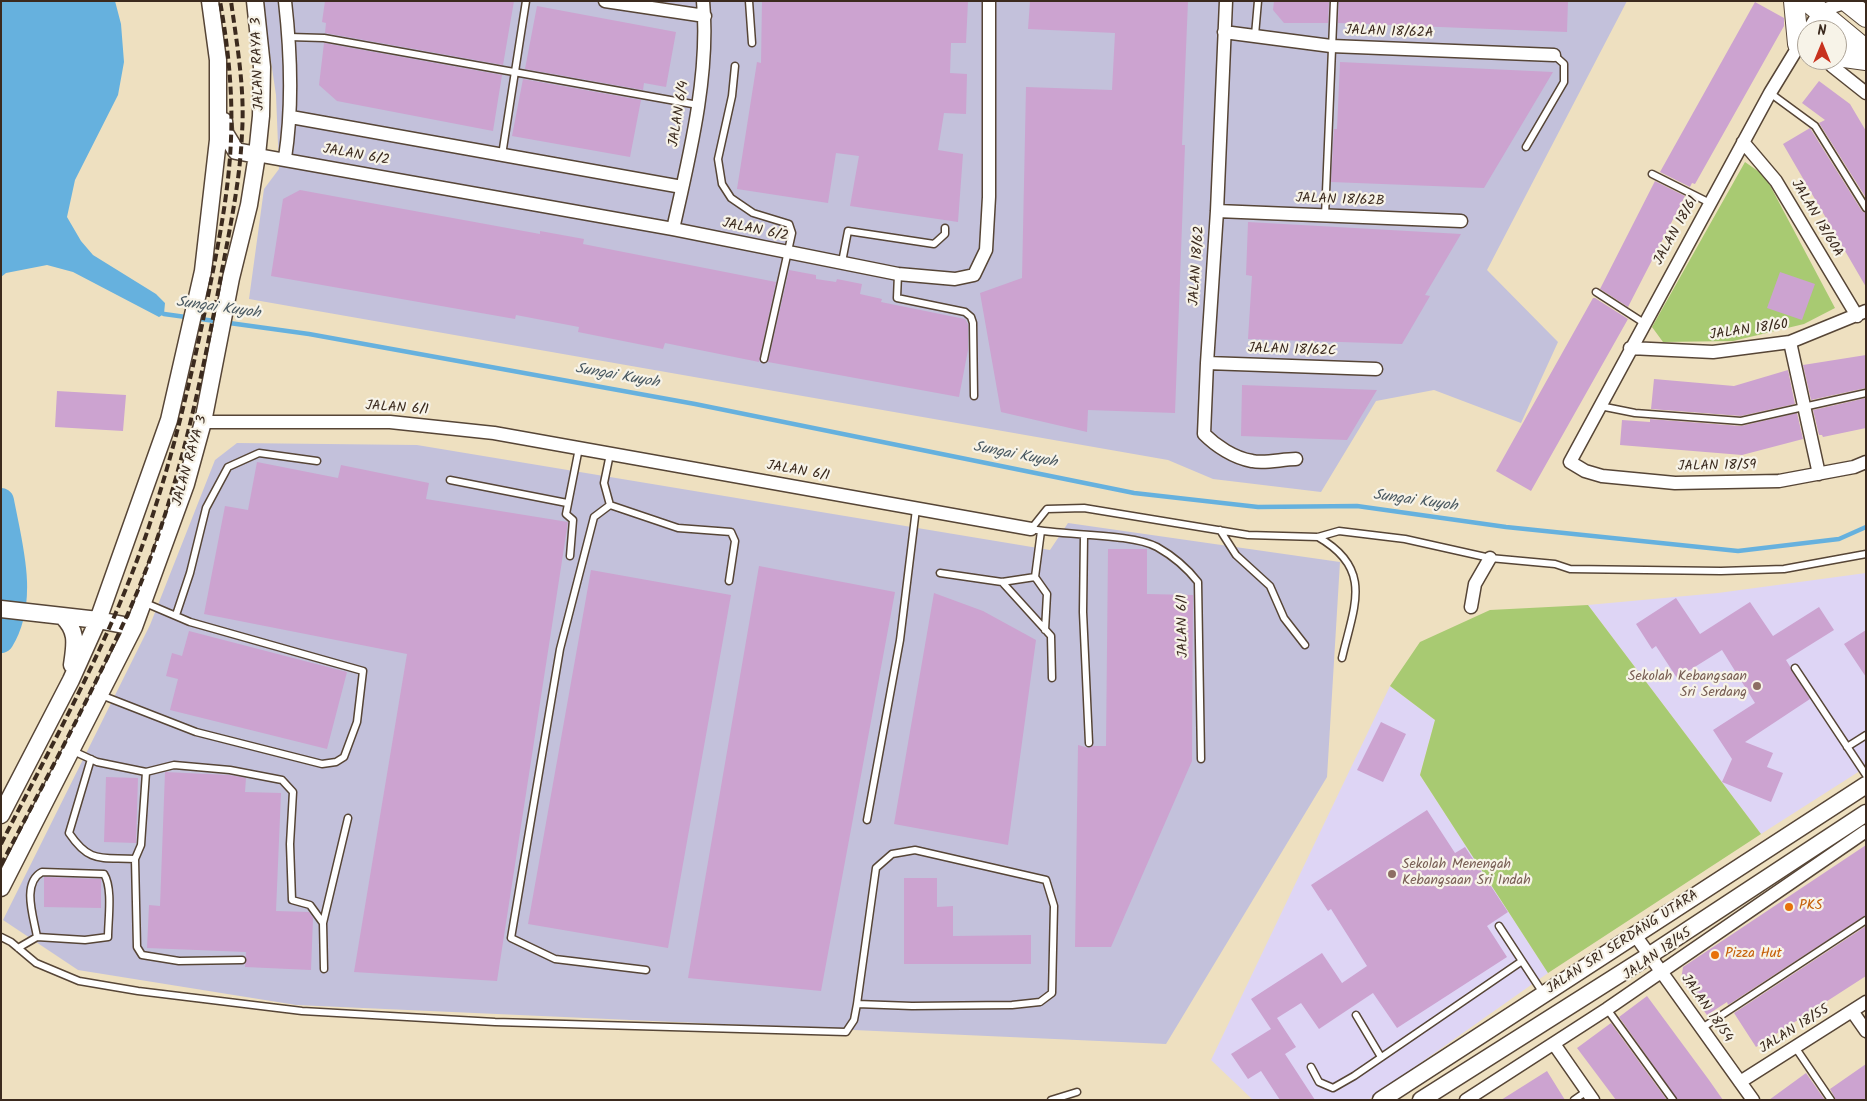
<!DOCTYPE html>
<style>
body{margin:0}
#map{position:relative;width:1867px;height:1101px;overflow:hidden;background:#eee0c0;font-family:Kalam,sans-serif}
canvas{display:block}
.frame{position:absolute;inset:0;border:2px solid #3b2a1e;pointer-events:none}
.north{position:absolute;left:1797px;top:20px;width:50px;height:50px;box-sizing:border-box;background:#f7f3e8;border:1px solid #aca397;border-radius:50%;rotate:0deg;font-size:14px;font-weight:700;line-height:20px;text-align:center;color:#3b2a1e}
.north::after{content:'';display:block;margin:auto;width:18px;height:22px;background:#c8321e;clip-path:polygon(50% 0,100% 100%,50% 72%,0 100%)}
</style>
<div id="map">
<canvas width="1867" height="1101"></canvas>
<div class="frame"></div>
<div class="north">N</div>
</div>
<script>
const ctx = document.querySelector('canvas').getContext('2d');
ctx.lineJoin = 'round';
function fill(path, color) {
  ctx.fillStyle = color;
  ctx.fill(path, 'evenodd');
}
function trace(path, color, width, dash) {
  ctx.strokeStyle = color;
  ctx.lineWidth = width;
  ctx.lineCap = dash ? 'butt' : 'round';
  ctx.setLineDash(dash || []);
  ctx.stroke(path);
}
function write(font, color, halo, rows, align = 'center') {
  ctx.font = font + ' Kalam,sans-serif';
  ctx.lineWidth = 4.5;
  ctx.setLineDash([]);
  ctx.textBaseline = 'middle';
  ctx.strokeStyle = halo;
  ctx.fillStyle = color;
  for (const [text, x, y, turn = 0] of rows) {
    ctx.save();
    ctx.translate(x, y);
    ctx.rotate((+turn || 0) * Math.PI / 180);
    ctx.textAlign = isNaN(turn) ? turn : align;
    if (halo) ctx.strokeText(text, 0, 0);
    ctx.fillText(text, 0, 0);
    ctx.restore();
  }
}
fill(new Path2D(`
 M 1866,573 L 1866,767 L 1761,834 L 1588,605 L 1718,593 Z
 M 1390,686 L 1435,720 L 1420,775 L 1548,973 L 1368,1100 L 1253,1100 L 1211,1060 Z`), '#ded5f5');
fill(new Path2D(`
 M 262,1 L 1627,1 L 1487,270 L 1558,342 L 1521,423 L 1434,390 L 1376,401 L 1321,492 L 1213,479 L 1168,460 L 249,299 L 264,189 L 279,169 L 276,95 Z
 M 237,443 L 417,445 L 1050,550 L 1068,523 L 1340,562 L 1327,777 L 1166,1044 L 296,1005 L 78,970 L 3,920 L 150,625 L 215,460 Z`), '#c3c1db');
fill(new Path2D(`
 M 1745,162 L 1765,176 L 1835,308 L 1804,324 L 1733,341 L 1663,342 L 1652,327 Z
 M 1588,605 L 1761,834 L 1548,973 L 1420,775 L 1435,720 L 1390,686 L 1420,642 L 1490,610 Z`), '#a8ca72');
fill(new Path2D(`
 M 1,1 L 115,1 L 121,24 L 124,62 L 118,95 L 75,180 L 67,217 L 81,241 L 93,255 L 156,294 L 165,303 L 164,314 L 159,317 L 73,272 L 47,265 L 6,273 L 1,277 Z`), '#66b1de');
trace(new Path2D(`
 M 164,314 L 309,334 L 695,404 L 1134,493 L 1258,507 L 1357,506 L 1506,527 L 1738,551 L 1839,539 L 1866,527`), '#66b1de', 4.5);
trace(new Path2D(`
 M 1,501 C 9,544 26,599 1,640`), '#66b1de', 26);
fill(new Path2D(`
 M 325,1 L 514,1 L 503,65 L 325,33 L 326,23 L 322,22 Z
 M 762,1 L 968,1 L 966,43 L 951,43 L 950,73 L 967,74 L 966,114 L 944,113 L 938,150 L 963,154 L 958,222 L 850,206 L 859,156 L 836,153 L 828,203 L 737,189 L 757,62 L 761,63 Z
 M 1030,1 L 1188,1 L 1182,145 L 1185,145 L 1175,413 L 1088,410 L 1087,432 L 1001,412 L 980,293 L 1022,278 L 1026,87 L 1112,90 L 1115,33 L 1028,29 Z
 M 1274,1 L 1329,1 L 1328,23 L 1284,23 L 1273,10 Z
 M 1339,1 L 1568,1 L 1567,32 L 1338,23 Z
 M 1755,2 L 1784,18 L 1784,26 L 1695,184 L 1692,183 L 1690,187 L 1660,172 Z
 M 537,6 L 676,32 L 666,87 L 644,83 L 643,90 L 525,69 Z
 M 324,43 L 502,75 L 493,131 L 337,101 L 319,85 Z
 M 1340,62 L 1553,72 L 1484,188 L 1331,182 L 1334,129 L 1337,129 Z
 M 523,79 L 641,100 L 630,157 L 512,136 Z
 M 1819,81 L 1850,104 L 1866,131 L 1866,198 L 1819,123 L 1825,120 L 1802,103 Z
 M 1810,128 L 1862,211 L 1866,213 L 1866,287 L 1783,144 Z
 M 1655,181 L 1685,196 L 1628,307 L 1600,289 Z
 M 300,190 L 540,234 L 540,231 L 584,239 L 583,244 L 776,282 L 759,362 L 665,343 L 663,349 L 578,332 L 579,327 L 516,315 L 515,319 L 271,276 L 283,199 Z
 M 1248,222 L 1461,234 L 1425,295 L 1430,296 L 1402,344 L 1248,339 L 1252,276 L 1246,275 Z
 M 789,270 L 816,275 L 816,279 L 836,282 L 837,279 L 862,284 L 860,294 L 882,299 L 881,302 L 965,319 L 968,324 L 968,350 L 959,397 L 768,362 Z
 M 1780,272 L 1815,284 L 1802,320 L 1767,308 Z
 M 1593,298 L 1595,298 L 1628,319 L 1531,491 L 1496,471 Z
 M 1866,355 L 1866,388 L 1811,400 L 1803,365 Z
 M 1788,370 L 1795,404 L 1741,416 L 1651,409 L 1654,379 L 1734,386 Z
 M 1242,385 L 1377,390 L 1347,440 L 1241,436 Z
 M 57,391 L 126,395 L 123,431 L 55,427 Z
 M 1866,398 L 1866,428 L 1823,437 L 1822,435 L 1819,435 L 1813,410 Z
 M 1797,413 L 1803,439 L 1742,455 L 1620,445 L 1622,420 L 1650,422 L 1650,419 L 1741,426 Z
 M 257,462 L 338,478 L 341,465 L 429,483 L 426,499 L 568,522 L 497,981 L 354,972 L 407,654 L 204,614 L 225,506 L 248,510 Z
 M 1108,549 L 1147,549 L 1147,594 L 1193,595 L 1192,761 L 1111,947 L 1075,947 L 1078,745 L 1089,748 L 1093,746 L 1106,746 Z
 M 759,566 L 895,592 L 821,991 L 688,978 Z
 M 591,570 L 731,595 L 668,948 L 528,924 Z
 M 934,593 L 983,611 L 1036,640 L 1008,845 L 894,824 Z
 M 1676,598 L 1700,634 L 1750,602 L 1773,636 L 1819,607 L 1834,630 L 1786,660 L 1810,699 L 1745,742 L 1773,753 L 1767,767 L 1783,773 L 1771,802 L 1722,782 L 1732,759 L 1713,730 L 1755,703 L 1722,650 L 1677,678 L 1656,646 L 1652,649 L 1636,624 Z
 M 1866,630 L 1866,677 L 1844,644 Z
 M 189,631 L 347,672 L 327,749 L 170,710 L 178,679 L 166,676 L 172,653 L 182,656 Z
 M 1381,722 L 1406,734 L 1383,782 L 1357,770 Z
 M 165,772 L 229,775 L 246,778 L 245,792 L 281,793 L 276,911 L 309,912 L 313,918 L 311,970 L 245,967 L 246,952 L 147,948 L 149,905 L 160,906 Z
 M 106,777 L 138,778 L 136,843 L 104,842 Z
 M 1427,810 L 1455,853 L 1465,847 L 1508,912 L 1487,926 L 1507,957 L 1397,1028 L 1373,993 L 1319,1029 L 1301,1003 L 1277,1018 L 1296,1047 L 1285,1054 L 1315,1100 L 1280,1100 L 1261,1071 L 1248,1079 L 1231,1054 L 1271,1029 L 1251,999 L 1322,953 L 1342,983 L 1367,966 L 1331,909 L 1328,911 L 1311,885 Z
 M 1866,845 L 1866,915 L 1728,1005 L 1727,1002 L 1707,1015 L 1681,980 L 1683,967 Z
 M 44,877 L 101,879 L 101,908 L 44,907 Z
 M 904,878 L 937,878 L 937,907 L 953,906 L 953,936 L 1031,935 L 1031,964 L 904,964 Z
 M 1866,926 L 1866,976 L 1756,1047 L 1734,1013 Z
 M 1647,996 L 1709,1080 L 1723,1100 L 1678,1100 L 1619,1017 Z
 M 1611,1023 L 1667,1100 L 1616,1100 L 1577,1048 Z
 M 1866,1064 L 1866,1100 L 1836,1100 L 1830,1089 Z
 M 1547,1071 L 1565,1100 L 1501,1100 Z
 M 1806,1073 L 1825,1100 L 1769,1100 Z`), '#cca3d0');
const service = new Path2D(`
 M 749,1 L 752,43
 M 1255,35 L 1258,1
 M 289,37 L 324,38 L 698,105
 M 735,66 L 732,96 L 718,159 L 722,184 L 731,198 L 753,213 L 789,224 L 792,233 L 764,359
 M 1770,93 L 1815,126 L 1866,208
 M 1526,147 L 1564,82 L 1564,64 L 1554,55
 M 502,155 L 526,1
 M 1652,174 L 1710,203
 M 1325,216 L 1334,1
 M 842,262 L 848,231 L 934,244 L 945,234 L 945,228
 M 898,274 L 897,298 L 965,312 L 971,317 L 973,323 L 974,396
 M 1596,292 L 1644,323
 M 1600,406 L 1635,413 L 1741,421 L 1866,393
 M 610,454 L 604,483 L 610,505 L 678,528 L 731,532 L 735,541 L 729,581
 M 450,480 L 567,503
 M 610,505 L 594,517 L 560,649 L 511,938 L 555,959 L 646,970
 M 1220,530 L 1236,555 L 1270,586 L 1284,618 L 1305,645
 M 1084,536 L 1083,612 L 1089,743
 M 1318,537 C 1374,569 1354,606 1342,658
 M 570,556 L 573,520 L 566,514 L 579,448
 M 940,573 L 1002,582 L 1035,577 L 1041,531
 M 1035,577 L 1047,594 L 1045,630
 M 1002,582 L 1051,636 L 1052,678
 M 176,615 L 190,573 L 206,508 L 228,467 L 259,453 L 317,461
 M 1795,668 L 1866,775
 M 101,695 L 196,732 L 322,764 L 336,762 L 344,757 L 357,722 L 363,671 L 190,622 L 143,602
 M 1847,747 L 1866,735
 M 73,751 L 97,762 L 146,772 L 174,765 L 230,770 L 282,780 L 293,792 L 290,844 L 292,900 L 310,905 L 323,923 L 324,969
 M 91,759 L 69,833 C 90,864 101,857 135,859 L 141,845 L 146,772
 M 1201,759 L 1198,582 C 1187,568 1173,556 1157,547 C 1131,533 1064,536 1031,529 L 1047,509 L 1084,508 L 1248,535 L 1318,537 L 1339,531 L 1405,539 L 1490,558 L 1555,564 L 1570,569 L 1721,571 L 1784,569 L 1866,554
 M 867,820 L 900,640 L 916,509
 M 915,850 L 1046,880 L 1054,906 L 1052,993 L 1040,1002 L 1012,1005 L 912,1006 L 857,1004 L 876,868 L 892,854 Z
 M 135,859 L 137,947 L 142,955 L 179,961 L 242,960
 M 323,923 L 348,818
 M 1499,926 L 1543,993
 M 1,937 L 11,942 L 36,963 L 79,981 L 138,991 L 302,1011 L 495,1022 L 846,1032 L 854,1020 L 857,1004
 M 18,948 L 37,937 L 85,940 L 108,937 C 108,920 113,888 104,874 L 42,872 C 21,883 34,918 37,937
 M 1607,1009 L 1673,1100
 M 1356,1015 L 1381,1057
 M 1702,1028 L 1866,920
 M 1795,1047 L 1831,1100
 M 1311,1067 L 1319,1082 L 1333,1088 L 1354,1076 L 1522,961
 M 1051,1100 L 1077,1092
 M 1574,1100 L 1587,1091`);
const minor = new Path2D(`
 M 285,1 C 291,54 293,106 285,158
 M 605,1 L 705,16
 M 1226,1 L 1217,211 L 1207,363 L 1204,434 C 1216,446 1234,458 1252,461 C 1265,464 1282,459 1296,459
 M 1820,6 L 1820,11 L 1847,2
 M 1820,11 L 1770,93 L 1570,462 L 1585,471 L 1602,476 L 1675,483 L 1779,481 L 1854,467 L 1866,462
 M 1224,32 L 1331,46 L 1554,55
 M 1832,66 L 1866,93
 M 291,117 L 682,187
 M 1743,142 L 1776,181 L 1857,316
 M 257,155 L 673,229 L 898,274 L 955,279 L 974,275 L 986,250 L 989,197 L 989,1
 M 1217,211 L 1461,221
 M 673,229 C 689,158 710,74 703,1
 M 1790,342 L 1819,474
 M 1630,348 L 1713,352 L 1790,342 L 1866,311
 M 1207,363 L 1376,369
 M 203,422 L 390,422 L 494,433 L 1031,529
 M 1471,607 L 1475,584 L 1490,558
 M 1635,935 L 1753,1100
 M 1852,1011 L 1866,1031
 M 1554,1044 L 1593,1100
 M 1740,1082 L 1866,1002
 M 1466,1100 L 1607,1009 L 1866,831`);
const tertiary = new Path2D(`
 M 224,121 L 225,133 L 236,151 L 257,155
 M 1,609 L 98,620 L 134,627
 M 62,616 C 78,631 75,644 72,665
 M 1,815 L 71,680 L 98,620 L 169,420 L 203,271 L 218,140 L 218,60 L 210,1
 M 1,888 L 134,627 L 186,484 L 203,422 L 231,278 L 249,205 L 257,155 L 261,116 L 262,67 L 255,1
 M 1381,1100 L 1866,785
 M 1421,1100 L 1650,955 L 1866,813`);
const primary = new Path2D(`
 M 1794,1 L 1798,44
 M 1807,1 L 1866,50
 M 1846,1 L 1866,17
 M 1837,56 L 1866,60`);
trace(service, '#564536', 9);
trace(minor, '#564536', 15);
trace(tertiary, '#564536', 19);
trace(primary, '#564536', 22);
trace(service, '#fff', 6);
trace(minor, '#fff', 12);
trace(tertiary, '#fff', 16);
trace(primary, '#fff', 20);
trace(new Path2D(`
 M 1,844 C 46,756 95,668 131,576 C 165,489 187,397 206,306 C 217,251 229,194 231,139 C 233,93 228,46 220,1
 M 1,865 C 43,785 87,703 125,620 C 172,518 198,397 219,287 C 228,236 240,185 242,133 C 245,89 237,45 231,1`), '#3b2a1e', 4, [8, 4]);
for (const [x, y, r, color] of [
 [1757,686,5,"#8d6e63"],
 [1392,874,5,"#8d6e63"],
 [1789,907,5,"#e8710a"],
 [1715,955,5,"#e8710a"]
]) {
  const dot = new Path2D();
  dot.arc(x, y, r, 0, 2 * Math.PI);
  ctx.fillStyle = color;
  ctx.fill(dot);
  trace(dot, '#f7f3e8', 2);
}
write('14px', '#3b2a1e', '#f7f3e8', [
 ["JALAN 18/62A",1389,33,2],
 ["JALAN RAYA 3",259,64,-92],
 ["JALAN 6/4",680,114,-81],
 ["JALAN 6/2",356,156,10],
 ["JALAN 18/62B",1340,201,2],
 ["JALAN 18/60A",1816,219,59],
 ["JALAN 6/2",755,231,12],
 ["JALAN 18/61",1677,231,-61],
 ["JALAN 18/62",1198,266,-86],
 ["JALAN 18/60",1749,331,-8],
 ["JALAN 18/62C",1292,351,2],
 ["JALAN 6/1",397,409,4],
 ["JALAN RAYA 3",191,461,-74],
 ["JALAN 18/59",1717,467,-1],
 ["JALAN 6/1",798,472,10],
 ["JALAN 6/1",1184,626,-91],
 ["JALAN SRI SERDANG UTARA",1623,943,-33],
 ["JALAN 18/45",1658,955,-35],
 ["JALAN 18/54",1706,1009,55],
 ["JALAN 18/55",1795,1030,-32]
]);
write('14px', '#785e54', '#f7f3e8', [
 ["Sekolah Kebangsaan",1747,678],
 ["Sri Serdang",1747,694],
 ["Sekolah Menengah",1402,866,"left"],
 ["Kebangsaan Sri Indah",1402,882,"left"]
], 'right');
write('14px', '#c56008', '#f7f3e8', [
 ["PKS",1799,907],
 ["Pizza Hut",1725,955]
], 'left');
write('italic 15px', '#4a5961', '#f7f3e8', [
 ["Sungai Kuyoh",218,309,8],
 ["Sungai Kuyoh",617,377,10],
 ["Sungai Kuyoh",1015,456,11],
 ["Sungai Kuyoh",1415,502,8]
]);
</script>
